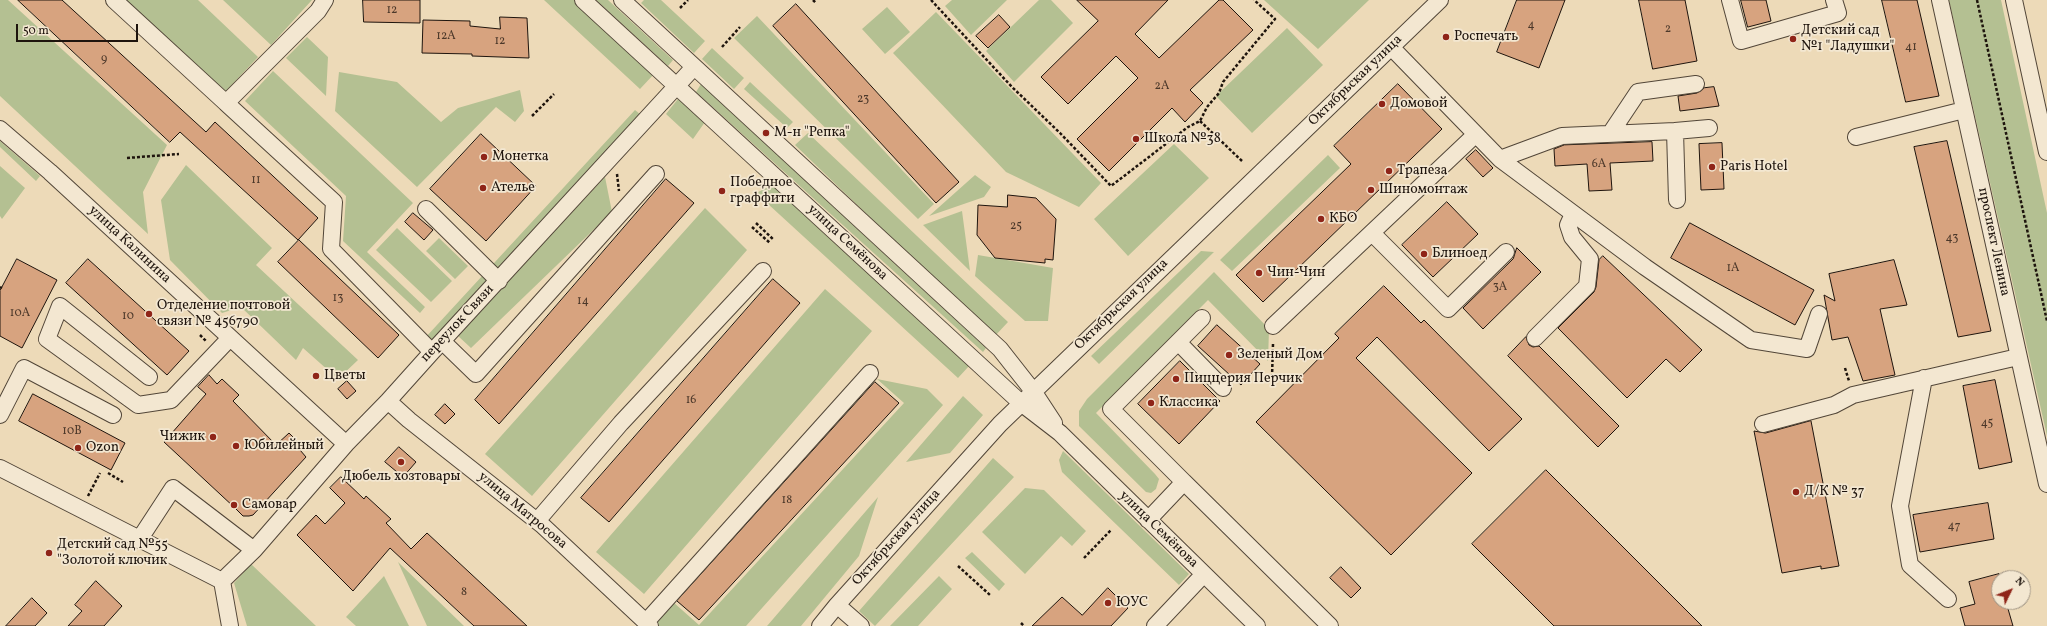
<!DOCTYPE html>
<meta charset="utf-8">
<style>
body{margin:0}
#map{position:relative;width:2047px;height:626px;overflow:hidden;background:#eddab8;font-family:Vollkorn,serif}
canvas{display:block}
.north{position:absolute;left:1991px;top:570px;width:40px;height:40px;box-sizing:border-box;background:#f3e7d1;border:1px solid #9e9383;border-radius:50%;rotate:47deg;font-size:11px;font-weight:700;line-height:16px;text-align:center;color:#1e140d}
.north::after{content:'';display:block;margin:auto;width:14px;height:18px;background:#8f2418;clip-path:polygon(50% 0,100% 100%,50% 72%,0 100%)}
.scale{position:absolute;left:16px;top:24px;width:122px;height:18px;box-sizing:border-box;border:2px solid #1e140d;border-top:0;padding-left:5px;font-size:12px;line-height:14px;white-space:nowrap;color:#1e140d;-webkit-text-stroke:3px #f3e7d1;paint-order:stroke}
</style>
<div id="map">
<canvas width="2047" height="626"></canvas>
<div class="north">N</div>
<div class="scale">50 m</div>
</div>
<script>
const ctx = document.querySelector('canvas').getContext('2d');
ctx.lineJoin = 'round';
function fill(path, color) {
  ctx.fillStyle = color;
  ctx.fill(path, 'evenodd');
}
function trace(path, color, width, dash) {
  ctx.strokeStyle = color;
  ctx.lineWidth = width;
  ctx.lineCap = dash ? 'butt' : 'round';
  ctx.setLineDash(dash || []);
  ctx.stroke(path);
}
function write(font, color, halo, rows, align = 'center') {
  ctx.font = font + ' Vollkorn,serif';
  ctx.lineWidth = 3.5;
  ctx.setLineDash([]);
  ctx.textBaseline = 'middle';
  ctx.strokeStyle = halo;
  ctx.fillStyle = color;
  for (const [text, x, y, turn = 0] of rows) {
    ctx.save();
    ctx.translate(x, y);
    ctx.rotate((+turn || 0) * Math.PI / 180);
    ctx.textAlign = isNaN(turn) ? turn : align;
    if (halo) ctx.strokeText(text, 0, 0);
    ctx.fillText(text, 0, 0);
    ctx.restore();
  }
}
fill(new Path2D(`
 M 0,0 L 8,0 L 167,145 L 143,192 L 148,234 L 0,96 Z
 M 125,0 L 198,0 L 258,57 L 224,93 Z
 M 223,0 L 312,0 L 271,45 Z
 M 544,0 L 574,0 L 654,74 L 640,89 Z
 M 596,0 L 608,0 L 673,60 L 668,66 Z
 M 644,0 L 661,0 L 705,41 L 694,53 L 641,3 Z
 M 952,0 L 1007,0 L 971,35 L 945,6 Z
 M 1039,0 L 1051,0 L 1073,23 L 1014,82 L 986,51 Z
 M 1264,0 L 1369,0 L 1318,49 Z
 M 1949,0 L 2001,0 L 2047,213 L 2047,436 Z
 M 887,7 L 910,32 L 885,54 L 862,29 Z
 M 936,12 L 1101,183 L 1079,207 L 1006,172 L 893,53 Z
 M 757,16 L 934,204 L 918,219 L 734,38 Z
 M 1287,28 L 1323,65 L 1252,133 L 1216,96 Z
 M 307,37 L 328,57 L 326,96 L 286,58 Z
 M 712,48 L 744,78 L 734,89 L 702,59 Z
 M 273,71 L 413,203 L 367,252 L 425,307 L 420,313 L 343,241 L 346,196 L 245,101 Z
 M 339,72 L 397,82 L 441,122 L 458,108 L 520,90 L 524,111 L 515,122 L 496,107 L 417,187 L 335,111 Z
 M 750,82 L 793,122 L 787,128 L 744,89 Z
 M 701,84 L 986,348 L 983,352 L 696,92 Z
 M 678,99 L 705,122 L 693,139 L 666,114 Z
 M 635,110 L 641,115 L 430,344 L 425,338 Z
 M 808,133 L 1008,322 L 994,337 L 795,145 Z
 M 0,141 L 40,176 L 36,181 L 0,147 Z
 M 1174,144 L 1209,178 L 1128,256 L 1094,219 Z
 M 1328,155 L 1340,168 L 1232,271 L 1220,260 Z
 M 186,165 L 272,248 L 256,265 L 358,360 L 338,379 L 303,348 L 296,360 L 241,307 L 222,313 L 170,260 L 161,200 Z
 M 0,166 L 25,188 L 2,219 L 0,216 Z
 M 975,175 L 991,187 L 984,197 L 929,216 Z
 M 605,177 L 612,212 L 471,348 L 457,335 Z
 M 779,182 L 969,366 L 958,378 L 756,193 Z
 M 705,208 L 747,250 L 532,496 L 485,454 Z
 M 962,211 L 970,271 L 923,225 Z
 M 397,228 L 452,281 L 431,302 L 376,250 Z
 M 439,238 L 468,266 L 455,279 L 426,251 Z
 M 1201,251 L 1214,252 L 1099,364 L 1091,356 Z
 M 978,255 L 1053,268 L 1048,321 L 1025,321 L 975,276 Z
 M 1214,272 L 1269,329 L 1268,361 L 1208,300 L 1096,413 L 1155,474 L 1159,479 L 1156,489 L 1151,493 L 1146,492 L 1079,426 L 1079,411 L 1087,399 Z
 M 825,289 L 872,331 L 644,594 L 596,552 Z
 M 877,379 L 927,389 L 943,405 L 746,626 L 656,626 L 654,624 L 673,602 L 699,625 L 904,403 Z
 M 963,396 L 983,415 L 950,453 L 906,462 Z
 M 1063,451 L 1189,574 L 1179,585 L 1062,472 L 1059,460 Z
 M 993,458 L 1014,477 L 875,626 L 859,611 Z
 M 1025,488 L 1044,490 L 1086,531 L 1072,546 L 1061,536 L 1025,574 L 982,532 Z
 M 878,497 L 859,556 L 801,626 L 767,626 Z
 M 972,552 L 1005,584 L 999,591 L 965,558 Z
 M 398,562 L 464,626 L 427,626 Z
 M 251,564 L 316,626 L 247,626 L 234,583 Z
 M 384,576 L 409,626 L 356,626 L 346,617 Z
 M 939,576 L 952,589 L 918,626 L 890,626 Z`), '#b4c092');
const building = new Path2D(`
 M 18,0 L 62,0 L 206,132 L 215,122 L 318,218 L 298,240 L 180,132 L 170,142 Z
 M 363,0 L 420,0 L 420,23 L 364,22 Z
 M 1077,0 L 1168,0 L 1135,34 L 1159,58 L 1219,0 L 1223,0 L 1253,30 L 1190,90 L 1203,103 L 1185,122 L 1172,108 L 1109,171 L 1077,139 L 1138,78 L 1116,56 L 1068,104 L 1041,77 L 1098,21 Z
 M 1517,0 L 1565,0 L 1539,68 L 1497,52 Z
 M 1639,0 L 1685,0 L 1697,61 L 1653,69 Z
 M 1741,0 L 1766,0 L 1771,21 L 1748,27 Z
 M 1882,0 L 1917,0 L 1939,96 L 1906,102 Z
 M 796,4 L 959,182 L 936,203 L 773,26 Z
 M 999,15 L 1010,27 L 988,48 L 976,36 Z
 M 500,17 L 527,18 L 529,58 L 472,56 L 472,54 L 422,53 L 423,20 L 470,21 L 470,26 L 500,29 Z
 M 1398,84 L 1442,129 L 1263,302 L 1236,275 L 1351,164 L 1334,146 Z
 M 1714,87 L 1719,106 L 1680,111 L 1678,96 L 1697,93 L 1704,88 Z
 M 481,134 L 536,186 L 486,241 L 430,189 Z
 M 1947,141 L 1991,331 L 1958,337 L 1914,147 Z
 M 1652,142 L 1653,161 L 1610,163 L 1612,190 L 1589,191 L 1587,164 L 1555,166 L 1554,149 L 1564,145 Z
 M 1722,143 L 1724,189 L 1701,190 L 1699,144 Z
 M 1476,150 L 1493,168 L 1483,177 L 1466,159 Z
 M 666,179 L 694,203 L 499,424 L 475,400 Z
 M 1008,195 L 1036,198 L 1056,219 L 1053,260 L 1045,259 L 1045,263 L 995,258 L 977,235 L 978,205 L 1007,207 Z
 M 1447,202 L 1478,234 L 1433,277 L 1402,245 Z
 M 413,213 L 433,230 L 424,240 L 405,222 Z
 M 1690,223 L 1814,290 L 1795,325 L 1671,258 Z
 M 299,240 L 399,335 L 378,358 L 278,262 Z
 M 1517,248 L 1541,272 L 1483,329 L 1463,308 L 1513,259 Z
 M 1603,256 L 1702,350 L 1680,372 L 1666,359 L 1627,398 L 1558,328 L 1594,292 L 1596,287 L 1599,260 Z
 M 17,259 L 57,280 L 22,348 L 0,336 L 0,291 Z
 M 88,259 L 189,351 L 167,375 L 66,283 Z
 M 1894,260 L 1907,305 L 1880,309 L 1895,375 L 1863,381 L 1848,337 L 1832,340 L 1824,295 L 1835,301 L 1829,274 Z
 M 773,279 L 800,303 L 609,522 L 581,498 Z
 M 1384,286 L 1421,323 L 1424,320 L 1522,419 L 1489,451 L 1377,337 L 1356,358 L 1472,473 L 1391,555 L 1256,422 L 1339,338 L 1335,334 Z
 M 1217,325 L 1260,364 L 1241,385 L 1198,346 Z
 M 1526,337 L 1529,345 L 1533,347 L 1539,346 L 1619,426 L 1598,447 L 1508,356 Z
 M 1180,361 L 1220,401 L 1179,444 L 1138,404 Z
 M 209,375 L 217,384 L 222,379 L 239,395 L 233,401 L 276,445 L 289,433 L 303,447 L 300,450 L 306,457 L 253,515 L 249,516 L 243,516 L 235,508 L 164,442 L 206,394 L 198,387 Z
 M 1995,380 L 2012,462 L 1979,469 L 1963,386 Z
 M 347,381 L 356,391 L 347,399 L 338,389 Z
 M 875,382 L 899,403 L 699,620 L 677,601 Z
 M 33,394 L 125,443 L 111,470 L 19,421 Z
 M 445,404 L 455,414 L 445,424 L 435,415 Z
 M 1811,421 L 1839,566 L 1821,569 L 1821,566 L 1782,573 L 1754,431 L 1765,433 Z
 M 399,447 L 416,462 L 403,477 L 385,462 Z
 M 1546,470 L 1702,626 L 1554,626 L 1472,544 Z
 M 341,477 L 364,499 L 366,496 L 391,519 L 386,523 L 411,549 L 427,533 L 527,626 L 474,626 L 390,548 L 353,591 L 297,535 L 316,515 L 325,524 L 345,503 L 330,488 Z
 M 1988,503 L 1994,539 L 1920,552 L 1913,515 Z
 M 1341,567 L 1361,588 L 1351,598 L 1330,578 Z
 M 1999,574 L 1999,602 L 2006,602 L 2013,626 L 1965,626 L 1960,608 L 1975,604 L 1969,582 Z
 M 96,581 L 122,606 L 104,626 L 68,626 L 82,611 L 75,605 Z
 M 1108,588 L 1128,608 L 1111,626 L 1032,626 L 1062,597 L 1082,615 Z
 M 32,598 L 47,613 L 35,626 L 6,626 Z`);
fill(building, '#d7a37f');
trace(building, '#1e140d', 1);
const minor = new Path2D(`
 M 114,0 L 226,103
 M 325,0 L 318,11 L 226,103 L 334,202 L 331,249 L 432,352
 M 583,0 L 1021,403 L 1060,433 L 1257,626
 M 622,0 L 1000,349 L 1033,391 L 1054,423
 M 1730,0 L 1741,41 L 1838,13 L 1834,0
 M 1940,0 L 2047,484
 M 2014,0 L 2047,152
 M 1391,47 L 1500,159 L 1645,267 L 1751,340 L 1807,349 L 1819,314
 M 0,129 L 50,172 L 346,444
 M 1675,131 L 1709,128
 M 1610,134 L 1638,92 L 1696,84
 M 1856,137 L 1964,110
 M 1500,159 L 1562,136 L 1675,131 L 1677,200
 M 426,209 L 499,281
 M 1372,233 L 1448,309 L 1506,252
 M 1273,326 L 1475,135
 M 1535,338 L 1587,286 L 1590,259 L 1572,237 L 1568,225 L 1573,214
 M 442,341 L 476,374 L 656,174
 M 1178,342 L 1223,388
 M 149,377 L 60,306 L 47,339 L 138,405 L 171,400 L 230,338
 M 1924,378 L 1900,506 L 1910,565 L 1948,599
 M 388,401 L 409,420 L 542,525 L 650,626
 M 0,415 L 24,368 L 113,415
 M 1763,424 L 1834,405 L 1853,395 L 2018,357
 M 0,468 L 222,581
 M 1184,482 L 1330,626
 M 1148,520 L 1184,482 L 1111,409 L 1202,318
 M 537,521 L 621,423 L 763,271
 M 139,540 L 173,488 L 254,550
 M 222,581 L 254,550 L 346,444 L 388,401 L 432,352 L 694,67
 M 222,581 L 230,626
 M 837,605 L 861,626
 M 646,622 L 870,373
 M 820,626 L 837,605 L 1000,424 L 1440,0
 M 1155,626 L 1204,574`);
trace(minor, '#524638', 18);
trace(new Path2D(`
 M 813,0 L 816,3
 M 931,0 L 1012,87 L 1060,133 L 1111,186 L 1188,127 L 1200,121 L 1207,107 L 1219,93 L 1223,82 L 1275,19 L 1254,0
 M 1977,0 L 2047,321
 M 680,8 L 688,0
 M 722,47 L 740,27
 M 532,116 L 554,94
 M 1200,121 L 1242,161
 M 127,158 L 179,154
 M 617,174 L 619,191
 M 756,223 L 774,240
 M 752,227 L 770,243
 M 0,287 L 2,288
 M 200,335 L 206,341
 M 1845,368 L 1849,381
 M 1272,377 L 1273,344
 M 108,473 L 123,482
 M 88,496 L 100,473
 M 1084,558 L 1111,530
 M 958,566 L 990,595
 M 1021,623 L 1024,626`), '#1e140d', 2.5, [3, 2]);
trace(minor, '#f3e7d1', 16);
for (const [x, y, r, color] of [
 [1446,37,4,"#8f2418"],
 [1793,39,4,"#8f2418"],
 [1382,104,4,"#8f2418"],
 [766,133,4,"#8f2418"],
 [1136,139,4,"#8f2418"],
 [484,157,4,"#8f2418"],
 [1712,167,4,"#8f2418"],
 [1389,171,4,"#8f2418"],
 [483,188,4,"#8f2418"],
 [1371,190,4,"#8f2418"],
 [722,191,4,"#8f2418"],
 [1321,219,4,"#8f2418"],
 [1424,254,4,"#8f2418"],
 [1259,273,4,"#8f2418"],
 [149,314,4,"#8f2418"],
 [1229,355,4,"#8f2418"],
 [316,376,4,"#8f2418"],
 [1176,379,4,"#8f2418"],
 [1151,403,4,"#8f2418"],
 [213,437,4,"#8f2418"],
 [236,446,4,"#8f2418"],
 [78,448,4,"#8f2418"],
 [401,462,4,"#8f2418"],
 [1796,492,4,"#8f2418"],
 [234,505,4,"#8f2418"],
 [49,553,4,"#8f2418"],
 [1108,603,4,"#8f2418"]
]) {
  const dot = new Path2D();
  dot.arc(x, y, r, 0, 2 * Math.PI);
  ctx.fillStyle = color;
  ctx.fill(dot);
  trace(dot, '#f3e7d1', 1.5);
}
write('12px', '#4c382a', null, [
 ["12",392,11],
 ["4",1531,26],
 ["2",1668,30],
 ["12А",446,37],
 ["12",500,42],
 ["41",1911,48],
 ["9",104,60],
 ["2А",1162,87],
 ["23",863,100],
 ["6А",1599,165],
 ["11",256,181],
 ["25",1016,227],
 ["43",1952,239],
 ["1А",1733,269],
 ["3А",1500,288],
 ["13",338,299],
 ["14",583,302],
 ["10А",20,314],
 ["10",128,317],
 ["16",691,401],
 ["45",1987,424],
 ["10В",72,432],
 ["18",787,501],
 ["47",1954,527],
 ["8",464,593]
]);
write('14px', '#1e140d', '#f3e7d1', [
 ["Детский сад",1801,31],
 ["№1 \"Ладушки\"",1801,47],
 ["Роспечать",1454,37],
 ["Домовой",1390,104],
 ["М-н \"Репка\"",774,133],
 ["Школа №38",1144,139],
 ["Монетка",492,157],
 ["Paris Hotel",1720,167],
 ["Трапеза",1397,171],
 ["Победное",730,183],
 ["граффити",730,199],
 ["Ателье",491,188],
 ["Шиномонтаж",1379,190],
 ["КБО",1329,219],
 ["Блиноед",1432,254],
 ["Чин-Чин",1267,273],
 ["Отделение почтовой",157,306],
 ["связи № 456790",157,322],
 ["Зеленый Дом",1237,355],
 ["Цветы",324,376],
 ["Пиццерия Перчик",1184,379],
 ["Классика",1159,403],
 ["Чижик",205,437,"right"],
 ["Юбилейный",244,446],
 ["Ozon",86,448],
 ["Дюбель хозтовары",401,477,"center"],
 ["Д/К № 37",1804,492],
 ["Самовар",242,505],
 ["Детский сад №55",57,545],
 ["\"Золотой ключик",57,561],
 ["ЮУС",1116,603]
], 'left');
write('14px', '#1e140d', '#f3e7d1', [
 ["Октябрьская улица",1356,81,-44],
 ["проспект Ленина",1993,242,78],
 ["улица Семёнова",847,243,43],
 ["улица Калинина",129,245,43],
 ["Октябрьская улица",1122,305,-44],
 ["переулок Связи",458,324,-47],
 ["улица Матросова",522,511,40],
 ["улица Семёнова",1158,530,44],
 ["Октябрьская улица",897,538,-48]
]);
</script>
